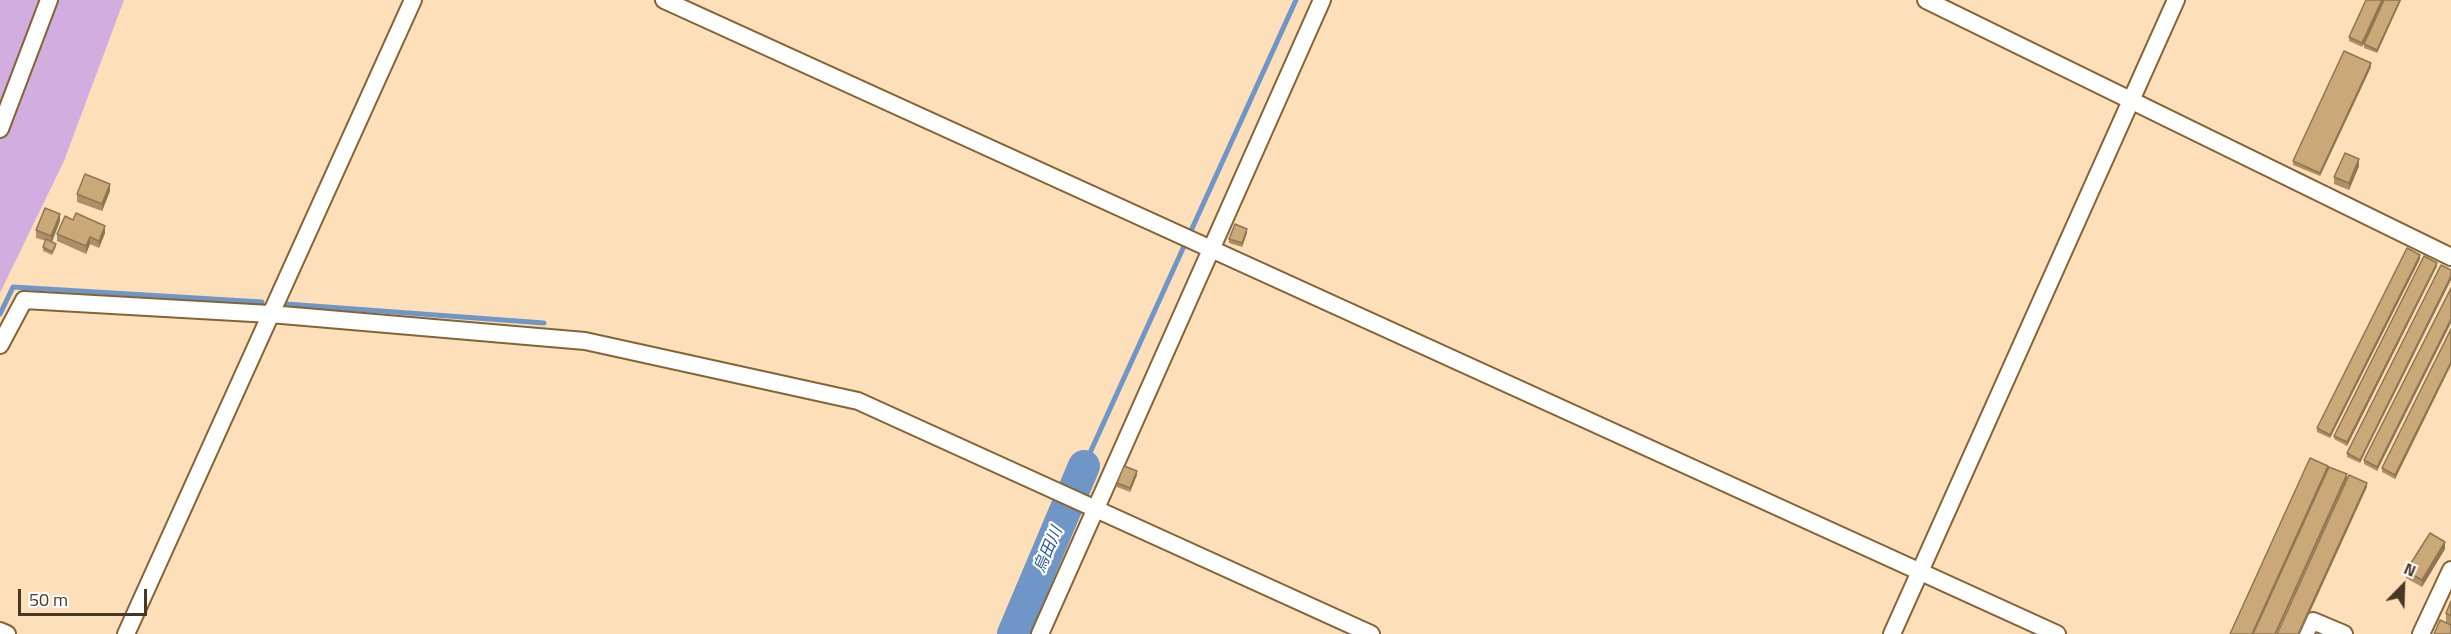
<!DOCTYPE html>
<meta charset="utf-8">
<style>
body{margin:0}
#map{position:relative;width:2451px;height:634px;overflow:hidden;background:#fde0b9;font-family:"Titillium Web",sans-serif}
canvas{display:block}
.north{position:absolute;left:2373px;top:556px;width:60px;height:60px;-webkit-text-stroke:4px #fff;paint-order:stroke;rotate:23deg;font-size:16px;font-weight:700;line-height:24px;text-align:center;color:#473824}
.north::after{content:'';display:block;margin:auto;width:21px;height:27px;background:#473824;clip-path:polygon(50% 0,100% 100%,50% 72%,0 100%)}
.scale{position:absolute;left:18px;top:589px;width:129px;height:27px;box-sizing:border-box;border:3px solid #473824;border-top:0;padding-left:8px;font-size:18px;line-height:21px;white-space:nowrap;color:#473824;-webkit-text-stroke:4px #fff;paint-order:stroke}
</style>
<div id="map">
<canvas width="2451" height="634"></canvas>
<div class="north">N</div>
<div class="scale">50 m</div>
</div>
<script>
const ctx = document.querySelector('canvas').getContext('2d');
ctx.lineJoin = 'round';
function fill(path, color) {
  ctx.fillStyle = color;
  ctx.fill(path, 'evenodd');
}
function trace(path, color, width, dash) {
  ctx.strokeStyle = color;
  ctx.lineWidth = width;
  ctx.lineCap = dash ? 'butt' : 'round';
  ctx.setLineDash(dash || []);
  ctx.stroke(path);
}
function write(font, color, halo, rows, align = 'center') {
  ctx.font = font + ' "Titillium Web","Noto Sans JP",sans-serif';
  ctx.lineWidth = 4.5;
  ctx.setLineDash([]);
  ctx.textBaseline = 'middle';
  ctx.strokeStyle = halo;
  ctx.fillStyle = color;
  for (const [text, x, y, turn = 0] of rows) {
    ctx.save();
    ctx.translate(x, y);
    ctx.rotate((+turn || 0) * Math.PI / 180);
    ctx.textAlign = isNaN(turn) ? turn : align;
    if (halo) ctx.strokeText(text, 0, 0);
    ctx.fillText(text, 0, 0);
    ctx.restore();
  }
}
fill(new Path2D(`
 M 0,0 L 124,0 L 64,161 L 0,293 Z`), '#d1ade0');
trace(new Path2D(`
 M 286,304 L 544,323
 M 0,314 L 13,287 L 262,302
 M 1084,466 L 1296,0`), '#7096c8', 5);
trace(new Path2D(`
 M 1013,634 L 1084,466`), '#7096c8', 32);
const minor = new Path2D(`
 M 664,0 L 2057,634
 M 1926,0 L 2451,257
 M 0,129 L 49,0
 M 0,345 L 24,300 L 270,314 L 585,341 L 858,401 L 1371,634
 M 0,631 L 7,634
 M 126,634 L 413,0
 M 1040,634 L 1322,0
 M 1892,634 L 2176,0
 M 2304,634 L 2313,621 L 2344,634
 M 2421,634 L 2451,570`);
trace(minor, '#846435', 20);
trace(minor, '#fff', 16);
fill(new Path2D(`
 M 2384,0 L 2362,47 L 2349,41 L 2349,37 Z
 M 2384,0 L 2401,0 L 2377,53 L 2364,48 L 2364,44 Z
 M 2371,67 L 2320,176 L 2293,165 L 2293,161 Z
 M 2359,166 L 2349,190 L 2334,184 L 2334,177 Z
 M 110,191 L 102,211 L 77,202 L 77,194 Z
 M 60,221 L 52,242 L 56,247 L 52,255 L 43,251 L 43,247 L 46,241 L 36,238 L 36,230 Z
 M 105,233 L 99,248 L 90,244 L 86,254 L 57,241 L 57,234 Z
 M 1247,233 L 1242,247 L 1229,243 L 1229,239 Z
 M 2420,259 L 2330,438 L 2317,432 L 2317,428 Z
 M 2441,265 L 2360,463 L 2347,457 L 2347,453 Z
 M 2437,266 L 2347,446 L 2334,439 L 2334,436 Z
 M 2451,288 L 2377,471 L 2364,464 L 2364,460 Z
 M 2451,329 L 2451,365 L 2395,479 L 2382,472 L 2382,468 Z
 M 1137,475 L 1130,492 L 1117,487 L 1117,483 Z
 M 2445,549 L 2422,587 L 2406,578 L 2406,571 Z
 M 2451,601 L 2451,634 L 2446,622 L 2446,613 Z`), '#af9066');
fill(new Path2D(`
 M 2382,0 L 2384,0 L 2362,47 L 2362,43 Z
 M 2400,0 L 2401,0 L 2377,53 L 2377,50 Z
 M 2371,63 L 2371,67 L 2320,176 L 2320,173 Z
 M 2359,159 L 2359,166 L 2349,190 L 2349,183 Z
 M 110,184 L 110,191 L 102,211 L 102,204 Z
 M 60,214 L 60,221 L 51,244 L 51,236 Z
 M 105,226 L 105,233 L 99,248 L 99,241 Z
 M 1247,229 L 1247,233 L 1242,247 L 1242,243 Z
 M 90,237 L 90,244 L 86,254 L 86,246 Z
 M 2420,255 L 2420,259 L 2330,438 L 2330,435 Z
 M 2437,263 L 2437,266 L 2347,446 L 2347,442 Z
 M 2451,276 L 2451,280 L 2360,463 L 2360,460 Z
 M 2451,319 L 2451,323 L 2377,471 L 2377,467 Z
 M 2451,362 L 2451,365 L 2395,479 L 2395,475 Z
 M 2328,466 L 2328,469 L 2253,634 L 2252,634 Z
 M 1137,471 L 1137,475 L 1130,492 L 1130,488 Z
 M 2347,474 L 2347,478 L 2276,634 L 2275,634 Z
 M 2367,483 L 2367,487 L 2300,634 L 2298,634 Z
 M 2445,542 L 2445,549 L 2422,587 L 2422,580 Z`), '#8e7653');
const building = new Path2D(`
 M 2366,0 L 2382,0 L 2362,43 L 2349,37 Z
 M 2384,0 L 2400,0 L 2377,50 L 2364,44 Z
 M 2344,51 L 2371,63 L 2320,173 L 2293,161 Z
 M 2345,153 L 2359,159 L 2349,183 L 2334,177 Z
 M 85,174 L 110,184 L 102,204 L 77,194 Z
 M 45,208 L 60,214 L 51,236 L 36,230 Z
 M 76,213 L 105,226 L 99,241 L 90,237 L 86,246 L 57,234 L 65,216 L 73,220 Z
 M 1235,224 L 1247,229 L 1242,243 L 1229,239 Z
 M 46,239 L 56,244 L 52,252 L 43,247 Z
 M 2407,248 L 2420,255 L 2330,435 L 2317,428 Z
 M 2424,256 L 2437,263 L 2347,442 L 2334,436 Z
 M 2441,265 L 2451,270 L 2451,276 L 2360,460 L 2347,453 Z
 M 2451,288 L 2451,319 L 2377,467 L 2364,460 Z
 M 2451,329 L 2451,362 L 2395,475 L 2382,468 Z
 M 2310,458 L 2328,466 L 2252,634 L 2230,634 Z
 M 1124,466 L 1137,471 L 1130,488 L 1117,483 Z
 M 2329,467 L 2347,474 L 2275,634 L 2253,634 Z
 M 2349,475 L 2367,483 L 2298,634 L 2277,634 Z
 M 2430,533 L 2445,542 L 2422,580 L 2406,571 Z
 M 2451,601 L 2451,616 L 2446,613 Z
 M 2440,620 L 2451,625 L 2451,634 L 2434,634 Z`);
fill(building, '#cba877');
trace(building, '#8e7653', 1.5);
write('italic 16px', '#235593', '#fff', [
 ["烏田川",1049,550,-67]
]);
</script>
